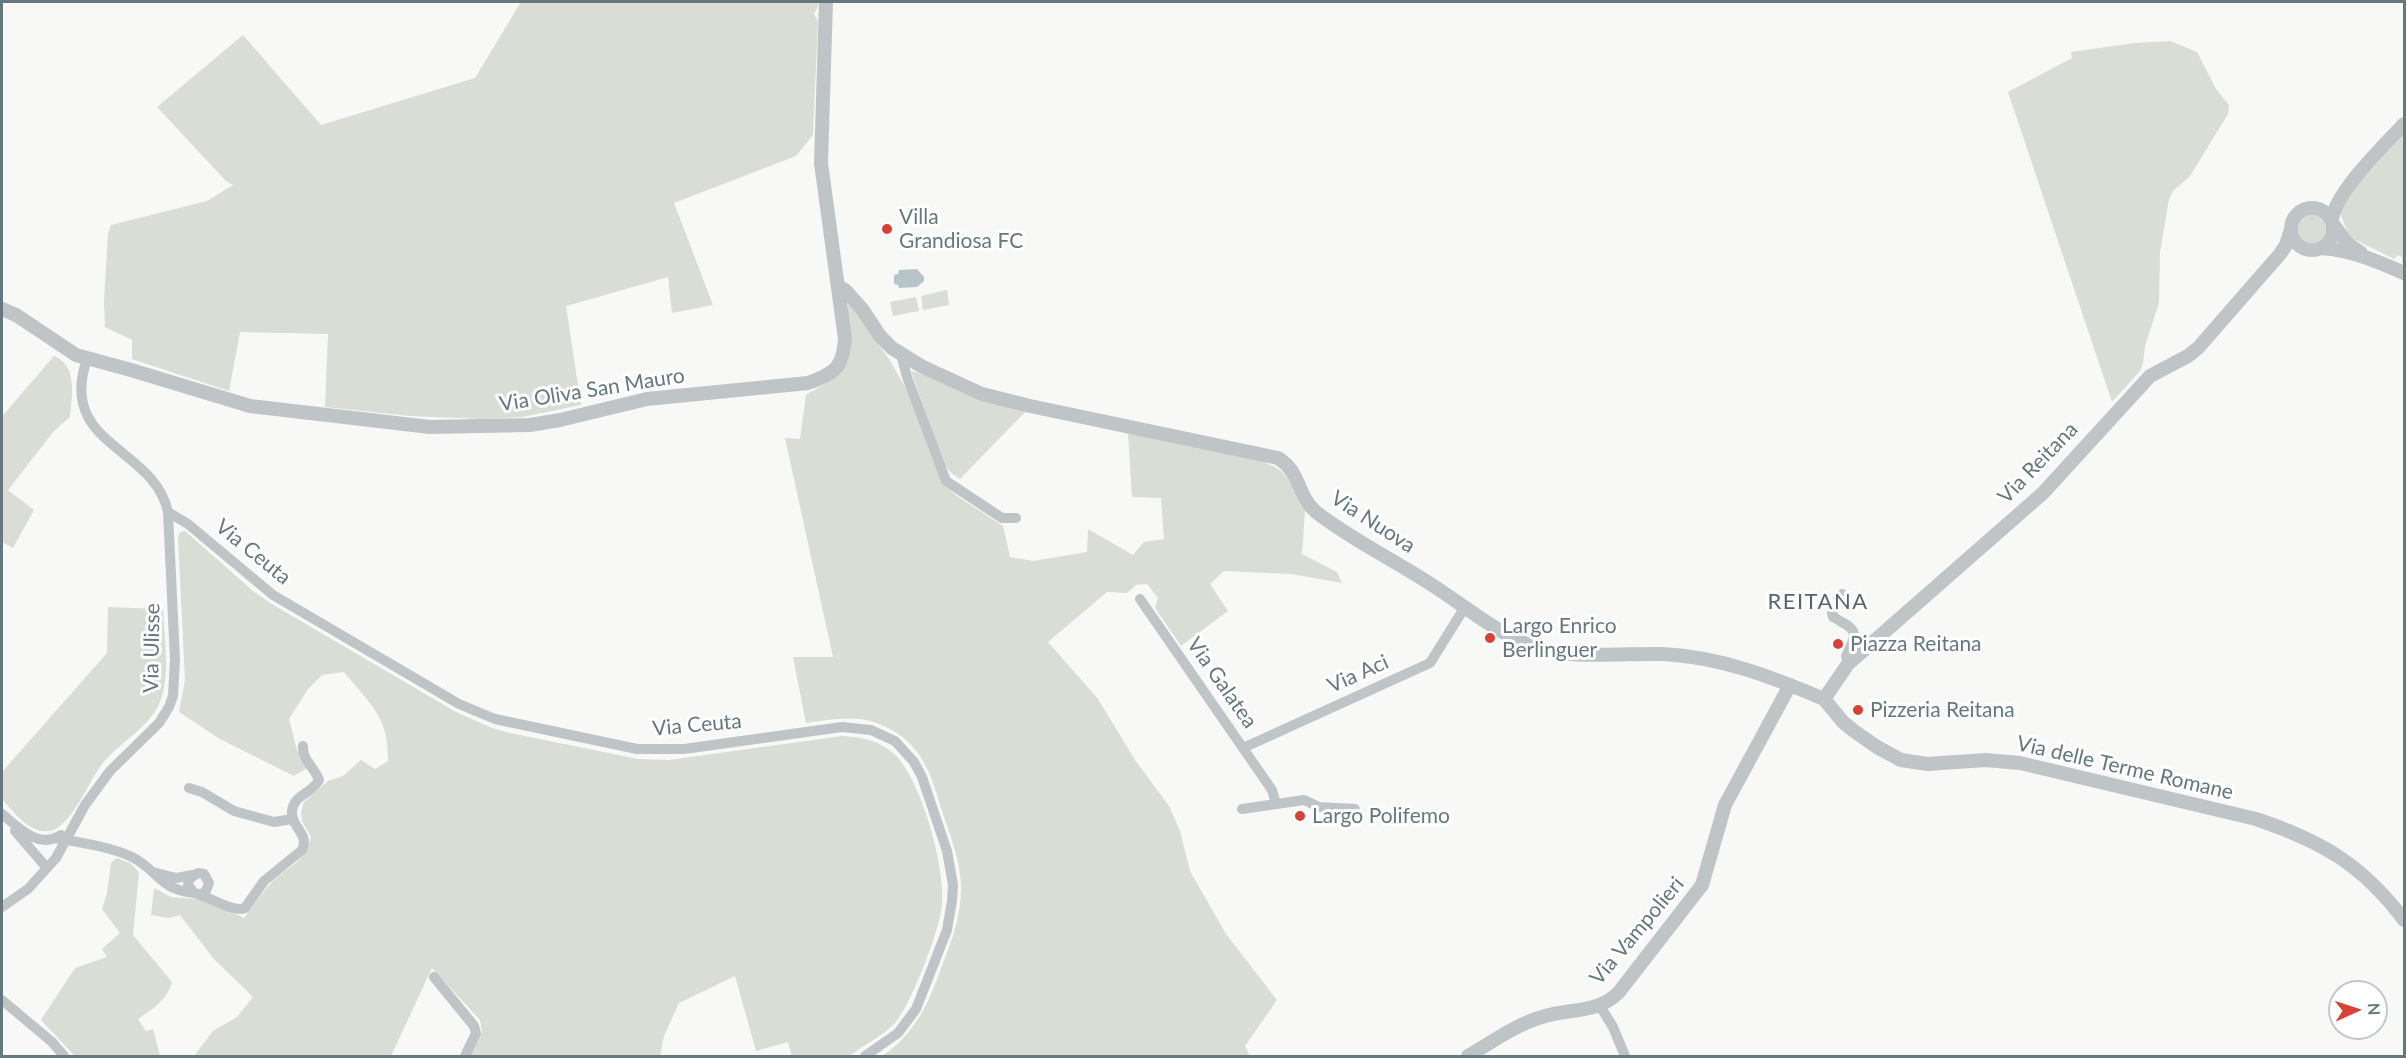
<!DOCTYPE html>
<style>
body{margin:0}
#map{position:relative;width:2406px;height:1058px;overflow:hidden;background:#f8f8f6;font-family:Lato,sans-serif}
canvas{display:block}
.frame{position:absolute;inset:0;border:3px solid #65787f;pointer-events:none}
.north{position:absolute;left:2328px;top:980px;width:60px;height:60px;box-sizing:border-box;background:#fff;border:2px solid #c1c9cc;border-radius:50%;rotate:87deg;font-size:16px;font-weight:700;line-height:24px;text-align:center;color:#65787f}
.north::after{content:'';display:block;margin:auto;width:21px;height:27px;background:#da4134;clip-path:polygon(50% 0,100% 100%,50% 72%,0 100%)}
</style>
<div id="map">
<canvas width="2406" height="1058"></canvas>
<div class="frame"></div>
<div class="north">N</div>
</div>
<script>
const ctx = document.querySelector('canvas').getContext('2d');
ctx.lineJoin = 'round';
function fill(path, color) {
  ctx.fillStyle = color;
  ctx.fill(path, 'evenodd');
}
function trace(path, color, width, dash) {
  ctx.strokeStyle = color;
  ctx.lineWidth = width;
  ctx.lineCap = dash ? 'butt' : 'round';
  ctx.setLineDash(dash || []);
  ctx.stroke(path);
}
function write(font, color, halo, rows, align = 'center') {
  ctx.font = font + ' Lato,sans-serif';
  ctx.lineWidth = 6;
  ctx.setLineDash([]);
  ctx.textBaseline = 'middle';
  ctx.strokeStyle = halo;
  ctx.fillStyle = color;
  for (const [text, x, y, turn = 0] of rows) {
    ctx.save();
    ctx.translate(x, y);
    ctx.rotate((+turn || 0) * Math.PI / 180);
    ctx.textAlign = isNaN(turn) ? turn : align;
    if (halo) ctx.strokeText(text, 0, 0);
    ctx.fillText(text, 0, 0);
    ctx.restore();
  }
}
fill(new Path2D(`
 M 521,2 L 818,2 L 818,6 L 814,14 L 818,21 L 813,135 L 796,156 L 674,203 L 713,305 L 672,313 L 668,277 L 566,306 L 581,405 L 522,417 L 482,419 L 410,416 L 325,407 L 328,334 L 240,332 L 229,391 L 132,359 L 132,340 L 105,327 L 104,301 L 108,233 L 111,225 L 207,201 L 233,185 L 226,181 L 157,107 L 243,35 L 321,125 L 475,78 Z
 M 2170,41 L 2197,52 L 2216,89 L 2229,105 L 2228,114 L 2190,176 L 2173,191 L 2169,199 L 2160,252 L 2159,303 L 2145,346 L 2143,363 L 2140,371 L 2112,402 L 2008,92 L 2072,58 L 2071,52 L 2134,43 Z
 M 2404,134 L 2404,264 L 2402,263 L 2402,257 L 2398,255 L 2394,259 L 2350,237 L 2341,216 L 2341,203 Z
 M2298 229a14 14 0 1 1 28 0a14 14 0 1 1-28 0Z
 M 947,290 L 949,305 L 923,310 L 921,296 Z
 M 916,297 L 919,311 L 893,316 L 890,302 Z
 M 848,304 L 852,307 L 889,359 L 911,397 L 942,484 L 957,496 L 1003,526 L 1010,557 L 1033,561 L 1087,552 L 1088,529 L 1133,555 L 1144,542 L 1164,539 L 1161,498 L 1132,497 L 1128,433 C 1162,440 1257,452 1281,471 C 1294,481 1293,499 1305,510 L 1302,554 L 1337,572 L 1342,583 L 1291,574 L 1224,571 L 1210,584 L 1228,611 L 1181,646 L 1155,608 L 1158,598 L 1147,584 L 1136,585 L 1127,593 L 1107,592 L 1048,642 L 1098,699 L 1135,760 L 1169,806 L 1180,831 L 1190,871 L 1226,934 L 1277,1000 L 1245,1046 L 1250,1056 L 882,1056 C 916,1034 930,1000 943,963 C 953,938 961,915 961,888 C 961,860 949,833 941,808 C 929,766 918,738 874,722 C 852,715 828,720 806,723 L 793,657 L 833,657 L 785,438 L 800,439 L 806,395 C 833,378 853,374 851,337 C 850,326 847,315 848,304 Z
 M 54,356 C 78,366 72,396 70,417 L 54,431 L 8,490 L 34,510 L 13,548 L 2,542 L 2,412 L 4,414 Z
 M 911,371 L 944,380 L 961,392 L 1026,411 L 960,479 L 950,472 L 944,464 Z
 M 185,531 L 253,591 L 270,603 L 456,712 L 492,728 L 510,733 L 638,759 L 669,760 L 842,736 C 861,737 878,740 893,753 C 921,777 946,869 942,905 C 940,929 911,1005 895,1023 C 885,1033 874,1040 862,1047 C 858,1050 852,1055 847,1056 C 830,1058 809,1056 792,1056 L 788,1042 L 756,1051 L 735,976 L 679,1003 L 664,1036 L 660,1056 L 469,1056 L 482,1032 L 480,1020 L 432,968 L 391,1056 L 194,1056 L 213,1031 L 237,1017 L 253,997 L 214,959 L 180,915 L 169,918 L 151,915 L 154,888 L 171,897 L 206,900 L 244,918 C 253,906 261,894 271,883 C 289,864 303,866 311,837 L 302,821 L 301,811 L 304,802 L 328,781 L 343,776 L 361,760 L 375,769 L 388,761 C 389,717 370,704 344,672 L 322,675 L 308,689 L 289,719 L 297,750 L 307,768 L 294,776 L 220,739 L 179,712 L 185,680 L 178,537 L 180,532 Z
 M 108,607 L 163,609 C 164,636 170,670 162,696 C 153,727 120,741 102,764 C 89,781 70,829 49,831 C 28,833 15,813 2,799 L 2,772 L 107,653 Z
 M 117,858 L 130,863 L 139,872 L 133,935 L 172,982 C 167,1000 153,1009 138,1019 L 146,1031 L 153,1029 L 160,1056 L 75,1056 L 41,1020 L 75,968 L 107,957 L 102,949 L 120,933 L 102,909 L 107,893 L 111,863 Z`), '#d9ddd5');
fill(new Path2D(`
 M 917,269 L 924,277 L 924,281 L 917,287 L 899,288 L 898,285 L 894,284 L 894,275 L 898,274 L 899,270 Z`), '#b8c5c8');
trace(new Path2D(`
 M 901,354 L 907,377 L 946,481 L 1002,518 L 1016,518
 M 168,512 L 188,524 L 273,595 L 459,704 L 495,719 L 637,749 L 684,749 L 842,727 L 871,730 L 895,741 L 914,762 L 922,777 L 947,851 L 953,885 L 952,901 L 947,930 L 916,1009 L 898,1033 L 865,1056
 M 1842,594 L 1832,613 L 1833,617 C 1857,630 1859,631 1846,656 L 1848,664
 M 1140,599 L 1272,790 L 1276,804
 M 1243,748 L 1430,663 L 1465,607
 M 189,788 L 202,792 L 234,811 L 274,822 L 292,819
 M 1242,809 L 1304,800 L 1319,807 L 1355,809
 M 2,814 C 18,827 38,850 61,835
 M 15,831 L 47,868
 M 56,838 C 81,843 107,846 130,856 C 158,869 159,890 194,893
 M 153,872 L 176,878 L 193,875
 M 200,894 L 205,893 L 209,883 L 204,874 L 198,873 L 189,879 L 188,885 L 194,893 C 209,896 232,913 245,908 L 264,881 L 302,850 C 310,833 290,827 292,811 C 294,794 313,793 319,780 C 315,768 302,760 303,746
 M 2,907 L 28,889 L 56,858 L 85,805 L 110,771 L 159,723 L 169,707 L 173,696 L 175,660 L 168,512 C 154,446 57,446 87,359
 M 434,977 L 474,1026 L 476,1033 L 465,1056
 M 2,1000 L 52,1042 L 64,1056
 M 1600,1006 L 1613,1027 L 1625,1056`), '#bfc5c7', 10);
trace(new Path2D(`
 M2291 229a21 21 0 1 1 42 0a21 21 0 1 1-42 0Z
 M 2332,220 C 2335,192 2384,146 2404,124
 M 2333,224 L 2347,243 L 2361,253
 M 2321,248 C 2351,250 2377,261 2404,273
 M 838,286 L 845,290 L 862,309 L 880,336 L 892,348 L 921,366 L 982,394 L 1030,406 L 1278,458 C 1301,472 1297,496 1316,512 C 1352,540 1394,560 1432,585 C 1465,606 1499,635 1536,648 C 1568,659 1628,653 1663,654 C 1721,657 1772,677 1824,699
 M 2,309 L 16,315 L 76,355 L 131,370 L 250,406 L 430,427 L 530,425 L 560,420 L 647,399 L 808,383 C 835,373 843,368 845,339 L 821,163 L 826,2
 M 1824,699 L 1848,664 L 2043,493 L 2150,376 L 2188,356 L 2198,348 L 2280,254 L 2286,245 L 2291,229
 M 1824,699 L 1843,722 L 1854,731 L 1877,747 L 1901,760 L 1928,764 L 1985,760 L 2020,763 L 2256,819 C 2321,841 2362,864 2404,920
 M 1468,1056 C 1492,1042 1515,1025 1542,1017 C 1569,1008 1598,1014 1619,992 L 1702,885 L 1725,805 L 1790,685`), '#bfc5c7', 14);
for (const [x, y, r, color] of [
 [887,229,6,"#da4134"],
 [1490,638,6,"#da4134"],
 [1838,644,6,"#da4134"],
 [1858,710,6,"#da4134"],
 [1300,816,6,"#da4134"]
]) {
  const dot = new Path2D();
  dot.arc(x, y, r, 0, 2 * Math.PI);
  ctx.fillStyle = color;
  ctx.fill(dot);
  trace(dot, '#fff', 2);
}
write('21px', '#65787f', '#fff', [
 ["Villa",899,217],
 ["Grandiosa FC",899,241],
 ["Largo Enrico",1502,626],
 ["Berlinguer",1502,650],
 ["Piazza Reitana",1850,644],
 ["Pizzeria Reitana",1870,710],
 ["Largo Polifemo",1312,816]
], 'left');
write('21px', '#65787f', '#fff', [
 ["Via Oliva San Mauro",592,390,-9],
 ["Via Reitana",2038,463,-46],
 ["Via Nuova",1373,522,33],
 ["Via Ceuta",253,552,39],
 ["Via Ulisse",152,648,-89],
 ["Via Aci",1358,674,-24],
 ["Via Galatea",1222,683,55],
 ["Via Ceuta",697,725,-5],
 ["Via delle Terme Romane",2125,768,13],
 ["Via Vampolieri",1637,931,-50]
]);
ctx.letterSpacing = '1.5px';
write('22px', '#56656b', '#fff', [
 ["REITANA",1818,602]
]);
ctx.letterSpacing = '0px';
</script>
